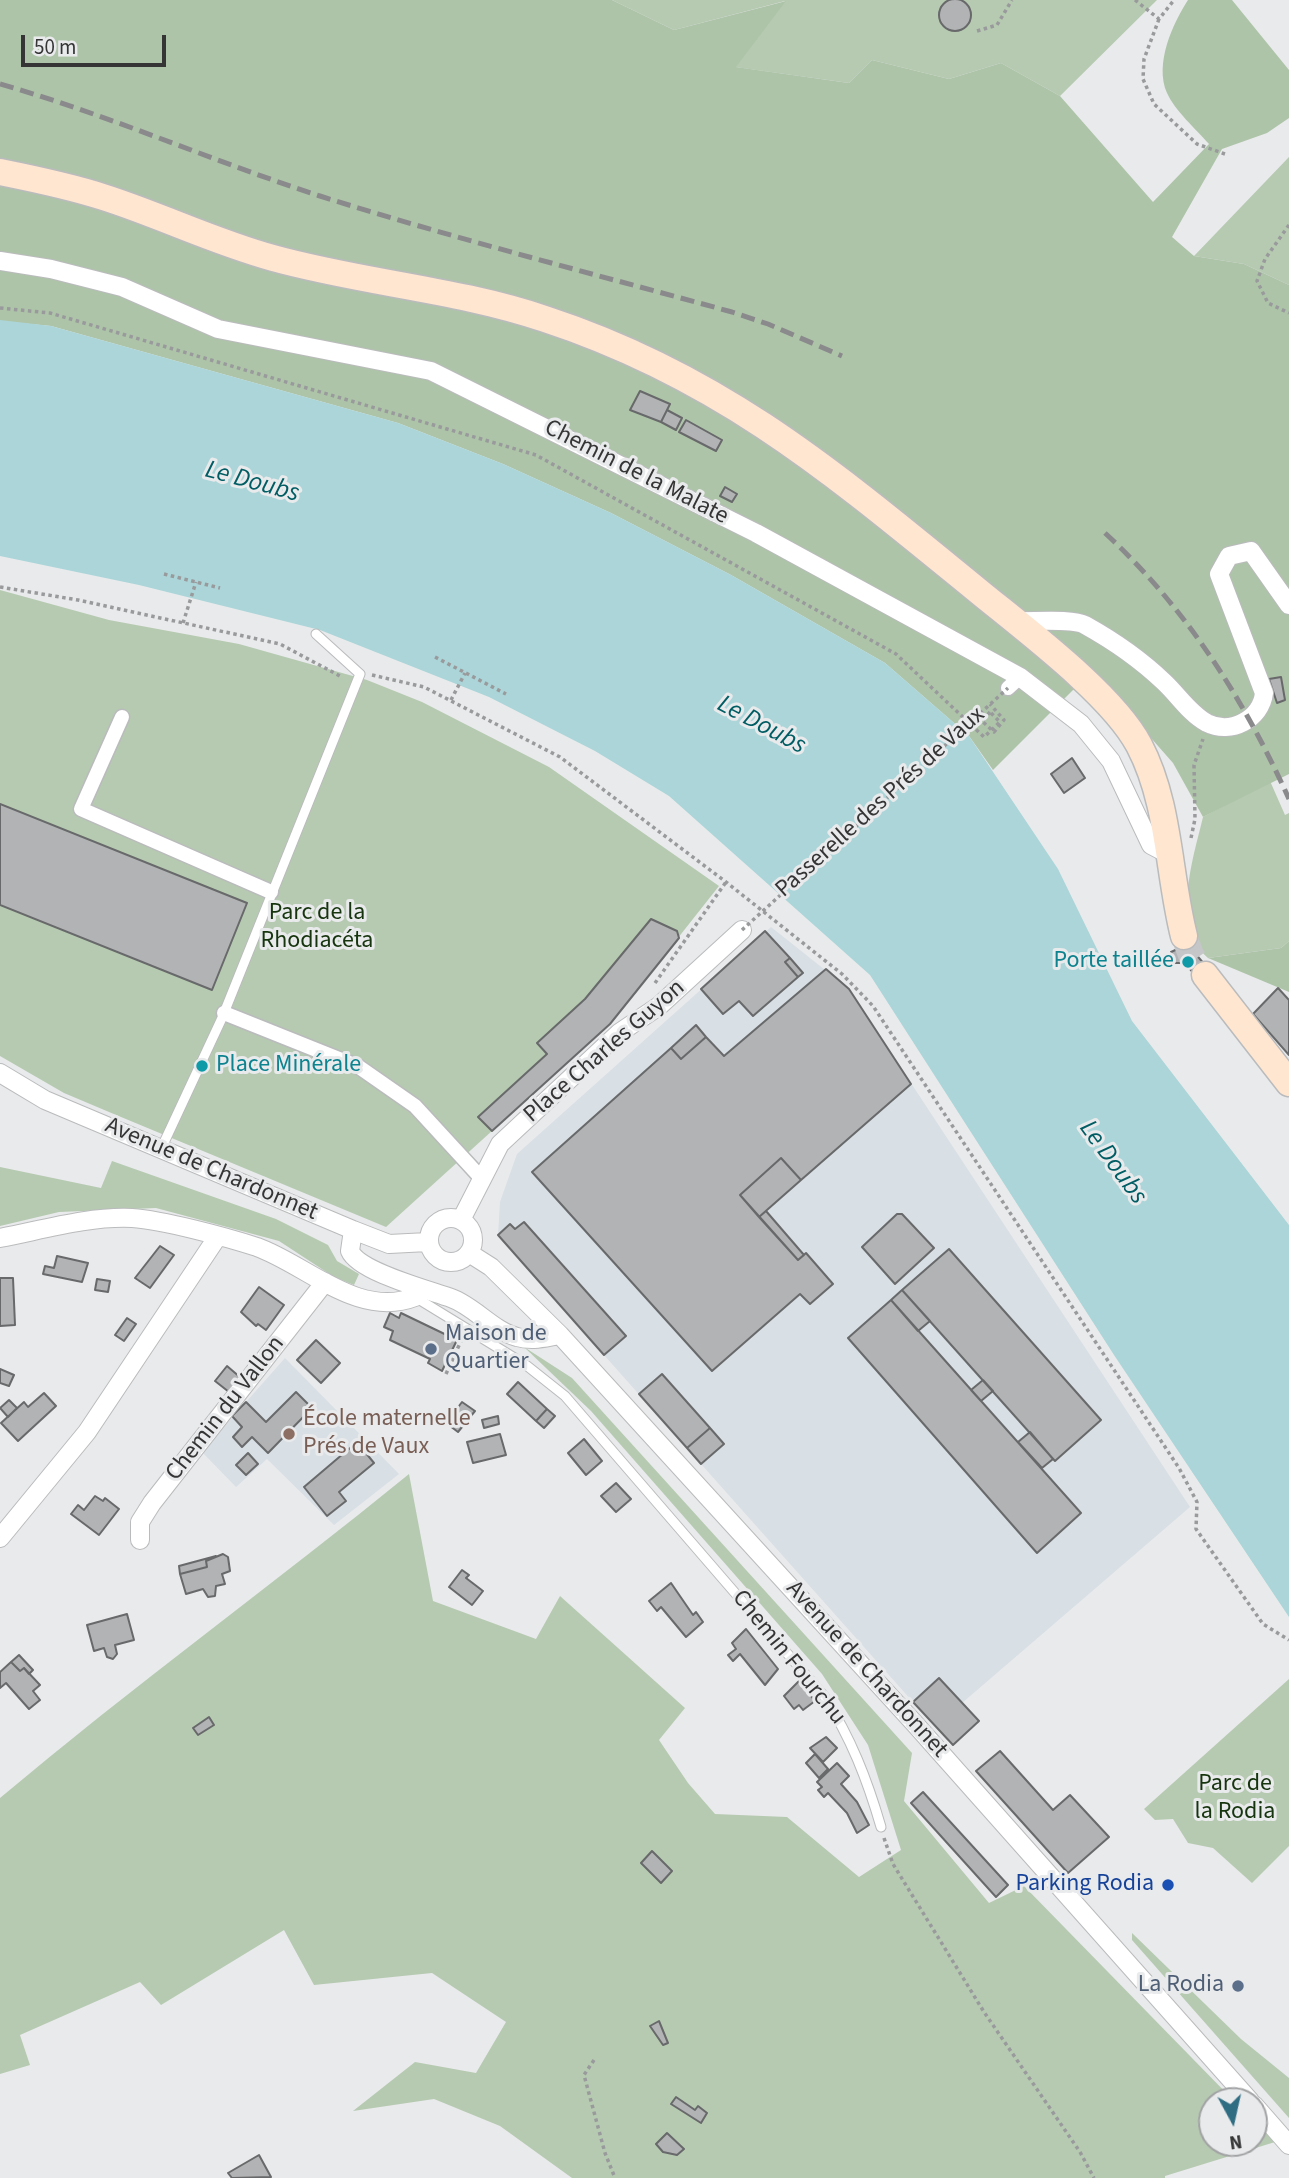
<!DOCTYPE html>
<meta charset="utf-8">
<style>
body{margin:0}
#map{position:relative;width:1289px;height:2178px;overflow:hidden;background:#e9eaec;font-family:"Source Sans 3",sans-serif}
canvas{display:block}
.north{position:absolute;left:1198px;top:2087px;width:70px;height:70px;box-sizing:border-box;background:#e9eaec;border:2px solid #a1a2a3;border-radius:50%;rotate:172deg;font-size:19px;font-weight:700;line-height:28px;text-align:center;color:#353536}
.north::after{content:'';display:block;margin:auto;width:24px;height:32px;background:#2f6d83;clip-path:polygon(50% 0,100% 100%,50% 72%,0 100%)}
.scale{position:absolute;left:21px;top:35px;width:145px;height:32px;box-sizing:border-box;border:4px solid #353536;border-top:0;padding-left:9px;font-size:21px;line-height:24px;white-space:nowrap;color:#353536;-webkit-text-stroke:5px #e9eaec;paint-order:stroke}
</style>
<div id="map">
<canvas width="1289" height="2178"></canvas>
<div class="north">N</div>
<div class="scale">50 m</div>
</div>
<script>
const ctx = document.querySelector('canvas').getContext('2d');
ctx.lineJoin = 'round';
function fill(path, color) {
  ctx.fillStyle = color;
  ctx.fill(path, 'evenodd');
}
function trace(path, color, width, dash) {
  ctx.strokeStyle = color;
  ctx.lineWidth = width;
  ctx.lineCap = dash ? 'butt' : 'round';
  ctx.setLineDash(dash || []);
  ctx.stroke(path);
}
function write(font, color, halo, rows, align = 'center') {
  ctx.font = font + ' "Source Sans 3",sans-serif';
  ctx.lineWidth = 6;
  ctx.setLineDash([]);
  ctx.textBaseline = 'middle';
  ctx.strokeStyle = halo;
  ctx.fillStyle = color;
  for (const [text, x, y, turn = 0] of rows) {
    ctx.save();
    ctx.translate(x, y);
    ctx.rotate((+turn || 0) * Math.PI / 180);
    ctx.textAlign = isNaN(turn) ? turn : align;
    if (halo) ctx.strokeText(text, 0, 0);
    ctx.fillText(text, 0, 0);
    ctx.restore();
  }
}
fill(new Path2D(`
 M 771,927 L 849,989 L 1190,1507 L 962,1703 L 913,1702 L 498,1236 L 500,1202 L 517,1154 Z
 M 285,1358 L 399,1474 L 334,1525 L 267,1459 L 236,1487 L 202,1452 Z`), '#d8dfe5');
fill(new Path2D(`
 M 612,0 L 1157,0 L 1060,96 L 1001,63 L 949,79 L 872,60 L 849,83 L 735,67 L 785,1 L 674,30 Z
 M 1289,157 L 1289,285 L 1244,264 L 1194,256 Z
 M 0,590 L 109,620 L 239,644 L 367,680 L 422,702 L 549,767 L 719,886 L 610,1024 L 386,1227 L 109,1112 L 64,1093 L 0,1056 Z
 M 1270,781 L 1285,815 L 1289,813 L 1289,941 L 1281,948 L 1208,958 C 1171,925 1193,859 1203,817 Z
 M 112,1161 L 276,1219 L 328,1245 L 337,1261 L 359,1274 L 354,1285 L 334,1277 L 279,1241 L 156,1208 L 59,1212 L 0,1226 L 0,1167 L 101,1188 Z
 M 524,1347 L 572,1378 L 912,1753 L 904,1801 L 989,1903 L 1024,1886 L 1234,2101 L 1212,2101 L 1212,2143 L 1254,2143 L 1254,2121 L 1275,2142 L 1165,2176 L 1165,2178 L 572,2178 L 500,2126 L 434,2099 L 353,2111 L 415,2062 L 476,2073 L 506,2022 L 432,1973 L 314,1985 L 284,1930 L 161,2005 L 140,1982 L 20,2035 L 30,2065 L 0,2074 L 0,1798 C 133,1686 274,1584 409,1474 L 433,1601 L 536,1639 L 560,1596 L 685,1708 L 659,1740 L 688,1783 L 715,1814 L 787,1817 L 859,1877 L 901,1850 L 868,1745 L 822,1674 L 591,1411 Z
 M 1289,1679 L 1289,1846 L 1252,1883 L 1213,1848 L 1188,1843 L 1173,1819 L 1155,1820 L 1144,1809 Z
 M 1132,1933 L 1241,2039 L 1289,2078 L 1289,2118 L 1132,1940 Z`), '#b6cab1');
fill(new Path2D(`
 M 0,0 L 612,0 L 674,30 L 786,1 L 736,67 L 849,83 L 872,60 L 949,79 L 1001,63 L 1060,96 L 1153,202 L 1209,144 C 1196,129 1175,111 1167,93 C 1154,64 1173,23 1188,0 L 1232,0 L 1289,70 L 1289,118 L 1267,133 L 1222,149 L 1172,237 L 1194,256 L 1244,264 L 1289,285 L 1289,774 L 1203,817 L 1173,763 L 1092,671 L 993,770 L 969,736 L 885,663 L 731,575 L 611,513 L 503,464 L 398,423 L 51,326 L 0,321 Z
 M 1289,941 L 1289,992 L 1208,958 L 1281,948 Z`), '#aec4a9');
fill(new Path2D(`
 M 0,320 L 51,326 L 398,423 L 503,464 L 611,513 L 731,575 L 885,663 L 969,736 L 1058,869 L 1132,1021 L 1289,1225 L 1289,1617 L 1114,1355 L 870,975 L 669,796 L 595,751 L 489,697 L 320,630 L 139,585 L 0,556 Z`), '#abd5d8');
const building = new Path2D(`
 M939 15a16 16 0 1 1 32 0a16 16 0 1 1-32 0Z
 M 640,391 L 670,404 L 661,422 L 630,410 Z
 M 667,410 L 682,418 L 676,430 L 661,422 Z
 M 686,420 L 722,440 L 716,451 L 679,432 Z
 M 725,487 L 737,494 L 732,502 L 720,496 Z
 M 1281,677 L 1285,700 L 1277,703 L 1269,679 Z
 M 1072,758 L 1085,778 L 1064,793 L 1051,774 Z
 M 0,804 L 247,903 L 212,990 L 0,905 Z
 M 651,919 L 677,931 L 679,938 L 610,1024 L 492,1131 L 478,1117 L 547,1054 L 537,1043 L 585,999 Z
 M 765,931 L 790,958 L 785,962 L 798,977 L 753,1016 L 739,1001 L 723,1014 L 701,989 Z
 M 1182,947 L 1188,957 L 1194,952 L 1210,971 L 1195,975 L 1185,963 L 1173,963 L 1171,952 Z
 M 790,958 L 803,973 L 798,977 L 785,962 Z
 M 826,969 L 849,989 L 911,1084 L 801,1180 L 781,1158 L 740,1195 L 798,1260 L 806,1253 L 833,1284 L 810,1304 L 800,1294 L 712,1371 L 532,1172 L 671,1048 L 681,1059 L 706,1037 L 724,1056 Z
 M 1278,988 L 1289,1000 L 1289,1055 L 1253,1014 Z
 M 696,1025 L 706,1037 L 681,1059 L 671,1048 Z
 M 781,1158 L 801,1180 L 759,1217 L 740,1195 Z
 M 766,1211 L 804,1255 L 798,1260 L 759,1217 Z
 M 897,1214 L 902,1214 L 934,1248 L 895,1284 L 862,1247 Z
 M 524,1222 L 626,1336 L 604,1355 L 498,1235 L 510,1224 L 515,1229 Z
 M 160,1246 L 174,1255 L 150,1288 L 135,1278 Z
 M 949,1249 L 1101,1420 L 1055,1461 L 902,1290 Z
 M 57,1256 L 88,1263 L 82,1282 L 43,1274 L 45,1266 L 54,1268 Z
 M 0,1278 L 13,1278 L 15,1325 L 0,1326 Z
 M 97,1279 L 110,1281 L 108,1292 L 95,1290 Z
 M 259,1287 L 284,1305 L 266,1330 L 258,1324 L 256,1326 L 241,1312 Z
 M 902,1290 L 930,1321 L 918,1331 L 891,1300 Z
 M 891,1300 L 1081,1513 L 1037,1553 L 848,1338 Z
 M 390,1313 L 399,1318 L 401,1313 L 457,1340 L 442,1371 L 428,1363 L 430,1359 L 390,1340 L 393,1331 L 384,1327 Z
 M 127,1318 L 136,1324 L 124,1341 L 115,1335 Z
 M 316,1340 L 340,1363 L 321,1383 L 297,1360 Z
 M 227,1366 L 241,1378 L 229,1392 L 215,1381 Z
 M 0,1369 L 14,1375 L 9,1386 L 0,1383 Z
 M 662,1374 L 710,1428 L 687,1448 L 639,1394 Z
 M 983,1380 L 993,1391 L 981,1401 L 971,1390 Z
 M 518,1382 L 547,1409 L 536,1421 L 507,1394 Z
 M 296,1392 L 312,1408 L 268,1453 L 252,1437 L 242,1447 L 233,1437 L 242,1427 L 232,1416 L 246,1402 L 266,1422 Z
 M 44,1393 L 56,1406 L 18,1441 L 1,1423 L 24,1402 L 28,1407 Z
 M 9,1400 L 17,1408 L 8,1417 L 0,1408 Z
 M 462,1402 L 475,1411 L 458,1432 L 446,1423 Z
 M 547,1409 L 555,1416 L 544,1428 L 536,1421 Z
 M 498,1416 L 499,1424 L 484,1428 L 482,1420 Z
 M 710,1428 L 724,1444 L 701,1464 L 687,1448 Z
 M 1030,1432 L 1053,1459 L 1042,1468 L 1018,1442 Z
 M 500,1434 L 506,1455 L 473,1463 L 467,1442 Z
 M 584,1439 L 602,1461 L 586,1475 L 568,1453 Z
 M 357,1442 L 374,1463 L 339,1492 L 346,1501 L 327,1516 L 304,1487 Z
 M 248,1453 L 258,1464 L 246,1475 L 236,1465 Z
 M 616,1483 L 631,1499 L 616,1512 L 601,1496 Z
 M 95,1496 L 103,1501 L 105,1498 L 119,1509 L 99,1535 L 71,1514 L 78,1505 L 84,1510 Z
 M 223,1554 L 228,1557 L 230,1571 L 222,1574 L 225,1584 L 216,1586 L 215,1596 L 208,1597 L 203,1589 L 186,1594 L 180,1574 L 207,1567 L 206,1561 Z
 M 216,1556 L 206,1561 L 207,1567 L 180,1574 L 179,1566 Z
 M 462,1570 L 469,1575 L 466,1578 L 483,1591 L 472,1605 L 449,1587 Z
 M 671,1583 L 693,1615 L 696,1612 L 703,1622 L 686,1637 L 661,1607 L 657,1611 L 649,1601 Z
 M 127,1614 L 134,1640 L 115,1645 L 117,1654 L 113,1659 L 107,1657 L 104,1648 L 94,1651 L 87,1625 Z
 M 746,1629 L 778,1669 L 765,1685 L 740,1654 L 733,1661 L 728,1655 L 736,1649 L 732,1643 Z
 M 19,1655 L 33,1670 L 29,1674 L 24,1668 L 20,1671 L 11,1662 Z
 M 11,1662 L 20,1671 L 24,1668 L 40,1685 L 33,1691 L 40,1700 L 29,1709 L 6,1683 L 0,1688 L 0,1672 Z
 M 939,1678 L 979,1721 L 953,1745 L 913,1702 Z
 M 799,1681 L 815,1701 L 803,1710 L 799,1705 L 794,1709 L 784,1696 Z
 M 209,1717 L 214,1725 L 198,1735 L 193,1728 Z
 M 826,1737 L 837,1748 L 823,1762 L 810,1748 Z
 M 1000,1751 L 1053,1810 L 1070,1795 L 1109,1837 L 1068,1873 L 976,1771 Z
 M 815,1754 L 828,1769 L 819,1778 L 806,1763 Z
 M 837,1763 L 849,1776 L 841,1784 L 857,1802 L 869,1825 L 857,1833 L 847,1813 L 828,1793 L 824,1797 L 818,1790 L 822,1787 L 817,1782 Z
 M 923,1792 L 1008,1885 L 996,1897 L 911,1803 Z
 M 652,1851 L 672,1871 L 661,1883 L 641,1863 Z
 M 659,2021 L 668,2043 L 663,2045 L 650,2026 Z
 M 676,2097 L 695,2110 L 698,2106 L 707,2113 L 701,2123 L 671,2104 Z
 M 667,2133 L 684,2149 L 677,2155 L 663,2152 L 656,2144 Z
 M 259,2155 L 271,2177 L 232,2178 L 228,2173 Z`);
fill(building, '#b2b3b4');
trace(building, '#68696a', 2);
trace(new Path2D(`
 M 1184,936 L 1191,955 L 1205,975`), '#c5c6c8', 26, [26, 13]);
const service = new Path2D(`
 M 161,1149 L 222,1018 L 360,674 L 316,634
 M 415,1297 L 526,1365 L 565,1396 L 824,1696 C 851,1738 867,1779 881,1827`);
const pedestrian = new Path2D(`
 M 1008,688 L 1020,677
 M 122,717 L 81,809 L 271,892
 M 224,1013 L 359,1067 L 415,1106 L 483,1180`);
const minor = new Path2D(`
 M 0,261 L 51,269 L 122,287 L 218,329 L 431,371 L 756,533 L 1020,677 L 1081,724 L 1111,761 L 1151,845 L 1170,855
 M 1015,621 C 1031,622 1072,618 1085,625 C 1112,640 1141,660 1164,682 C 1178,695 1190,714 1207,723 C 1231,735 1261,719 1264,693 L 1219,574 L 1229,556 L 1251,551 L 1289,605
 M 0,1073 L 45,1100 L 353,1230 L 389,1244 L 428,1242
 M429 1240a22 22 0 1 1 44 0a22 22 0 1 1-44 0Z
 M 461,1220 L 500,1144 L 619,1033 L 659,1006 L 742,930
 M 353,1230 L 350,1251 C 359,1272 429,1290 451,1298 C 474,1306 493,1331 517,1337 C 531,1341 545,1338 560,1335
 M 0,1238 C 42,1230 89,1216 132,1218 C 163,1220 226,1237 257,1247 C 307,1265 358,1319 415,1297 L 418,1288
 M 469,1253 L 491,1267 L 560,1335 L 915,1724 L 1250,2101
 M 0,1538 L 87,1432 L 218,1236
 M 140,1540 L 140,1522 L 152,1503 L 325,1282
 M 1254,2105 L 1289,2145`);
const secondary = new Path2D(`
 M 0,172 C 35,179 69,186 103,197 C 160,215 214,242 273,258 C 363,283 456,289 545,319 C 722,377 836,475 977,590 C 1023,628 1112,694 1139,745 C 1170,804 1168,873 1184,936
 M 1205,975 L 1289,1083`);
trace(service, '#babbbc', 11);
trace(pedestrian, '#babbbc', 17);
trace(minor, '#babbbc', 20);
trace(secondary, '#babbbc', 29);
trace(new Path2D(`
 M 1135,0 L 1159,19 L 1174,0
 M 1159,19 L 1144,59 L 1143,79 L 1154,104 L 1197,144 L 1225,154
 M 977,31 L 997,25 L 1012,0
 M 1289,225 L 1265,259 L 1257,281 L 1268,303 L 1289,313
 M 0,308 L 50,313 L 536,455 L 896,654 L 984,737 L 1000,722 L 990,712
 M 164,574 L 220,588
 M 0,587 L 78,600 L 280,644 L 340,676
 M 183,623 L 196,582
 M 435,657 L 506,694
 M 372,675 L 424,687 L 560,757 L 726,882 L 842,974 L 873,1006 L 1179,1468 L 1197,1502 L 1196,1529 L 1263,1624 L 1289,1640
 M 451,700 L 465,673
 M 1191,838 L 1195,819 L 1194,765 L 1203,739
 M 655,983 L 726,882
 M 446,1374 L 461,1341
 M 884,1838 L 893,1864 L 984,2012 L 1080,2152 L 1094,2178
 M 594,2060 L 584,2075 L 605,2153 L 615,2178`), '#999a9c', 3.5, [3.5, 3.5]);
trace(service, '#fff', 9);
trace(pedestrian, '#fff', 14);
trace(minor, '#fff', 18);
trace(secondary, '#fee6d0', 26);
trace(new Path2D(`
 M 0,84 C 109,115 212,161 320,196 C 456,239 594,274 732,312 L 768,324 L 842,356
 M 1105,533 C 1186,608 1244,699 1289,799`), '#8a8a8c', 5, [14, 7]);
trace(new Path2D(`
 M 990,712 L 982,721 L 994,732 L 1004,720 L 990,704
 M 742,930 L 1008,688`), '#999a9c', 3.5, [3.5, 3.5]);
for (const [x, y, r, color] of [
 [1188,962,7,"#0f9aa8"],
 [202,1066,7,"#0f9aa8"],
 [431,1349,7,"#5c6f8a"],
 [289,1434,7,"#8d6e63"],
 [1168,1885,7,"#1a4fb4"],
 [1238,1986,7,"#5c6f8a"]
]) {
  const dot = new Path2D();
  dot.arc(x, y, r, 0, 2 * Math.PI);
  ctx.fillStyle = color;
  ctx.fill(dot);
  trace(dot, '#e9eaec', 2.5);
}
write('24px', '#353536', '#e9eaec', [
 ["Chemin de la Malate",636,473,27],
 ["Passerelle des Prés de Vaux",881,803,-42],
 ["Place Charles Guyon",605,1052,-41],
 ["Avenue de Chardonnet",211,1170,23],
 ["Chemin du Vallon",226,1409,-52],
 ["Chemin Fourchu",788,1658,51],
 ["Avenue de Chardonnet",866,1670,48]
]);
write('24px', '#16350e', '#e9eaec', [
 ["Parc de la",317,914],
 ["Rhodiacéta",317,942],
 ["Parc de",1235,1785],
 ["la Rodia",1235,1813]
]);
write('24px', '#0d838f', '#e9eaec', [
 ["Porte taillée",1174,962],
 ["Place Minérale",216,1066,"left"]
], 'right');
write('24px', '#4e5e75', '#e9eaec', [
 ["Maison de",445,1335],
 ["Quartier",445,1363],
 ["La Rodia",1224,1986,"right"]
], 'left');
write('24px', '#785e54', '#e9eaec', [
 ["École maternelle",303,1420],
 ["Prés de Vaux",303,1448]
], 'left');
write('24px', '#164399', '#e9eaec', [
 ["Parking Rodia",1154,1885]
], 'right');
write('italic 26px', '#005d63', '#e9eaec', [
 ["Le Doubs",252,483,15],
 ["Le Doubs",761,726,28],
 ["Le Doubs",1112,1163,54]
]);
</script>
